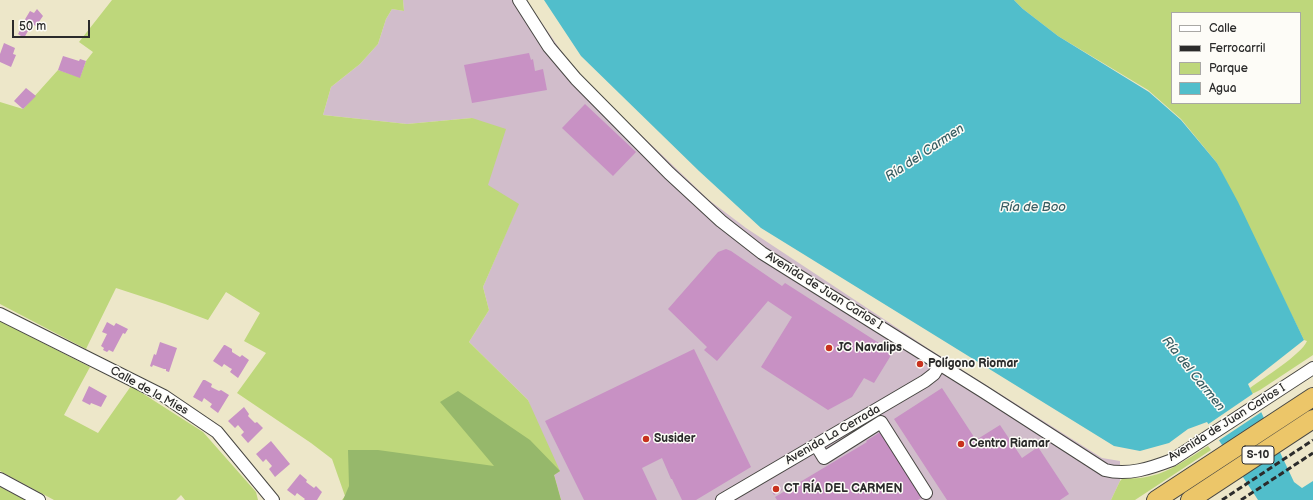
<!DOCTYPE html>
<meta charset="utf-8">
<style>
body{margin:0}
#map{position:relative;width:1313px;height:500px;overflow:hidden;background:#ede7c9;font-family:"Balsamiq Sans",sans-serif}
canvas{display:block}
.legend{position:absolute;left:1171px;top:12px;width:130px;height:92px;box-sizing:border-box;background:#fdfcf7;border:1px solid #a9a8a5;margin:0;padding:5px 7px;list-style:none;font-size:12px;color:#2b2b2b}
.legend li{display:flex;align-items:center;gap:8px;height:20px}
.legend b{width:20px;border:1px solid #a9a8a5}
.scale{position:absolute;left:12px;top:20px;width:78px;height:18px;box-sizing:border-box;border:2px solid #2b2b2b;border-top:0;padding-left:5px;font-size:12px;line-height:14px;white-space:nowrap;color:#2b2b2b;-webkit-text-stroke:3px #fdfcf7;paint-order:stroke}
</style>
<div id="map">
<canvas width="1313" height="500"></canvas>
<ul class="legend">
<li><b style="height:5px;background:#fff"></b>Calle</li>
<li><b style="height:5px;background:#2b2b2b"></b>Ferrocarril</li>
<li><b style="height:11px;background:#bed77b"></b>Parque</li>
<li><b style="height:11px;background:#51becb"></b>Agua</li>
</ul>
<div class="scale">50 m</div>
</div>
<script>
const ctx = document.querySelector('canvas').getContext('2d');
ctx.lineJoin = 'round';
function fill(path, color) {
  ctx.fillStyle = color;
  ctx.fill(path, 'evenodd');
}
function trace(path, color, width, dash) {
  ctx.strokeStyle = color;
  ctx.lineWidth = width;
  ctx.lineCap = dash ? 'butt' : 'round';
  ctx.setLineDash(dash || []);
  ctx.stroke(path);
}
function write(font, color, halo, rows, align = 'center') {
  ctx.font = font + ' "Balsamiq Sans",sans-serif';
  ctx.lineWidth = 3;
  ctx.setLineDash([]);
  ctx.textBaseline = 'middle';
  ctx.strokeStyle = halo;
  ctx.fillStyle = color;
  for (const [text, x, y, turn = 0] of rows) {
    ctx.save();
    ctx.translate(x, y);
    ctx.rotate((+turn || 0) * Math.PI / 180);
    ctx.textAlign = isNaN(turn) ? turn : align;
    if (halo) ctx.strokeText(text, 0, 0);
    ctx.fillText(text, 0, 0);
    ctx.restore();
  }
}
fill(new Path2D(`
 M 403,0 L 526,0 L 566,58 L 588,84 L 709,200 L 746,228 L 926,347 L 1102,458 L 1120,461 L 1120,481 L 1111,500 L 561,500 L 554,475 L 528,400 L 469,342 L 489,310 L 483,287 L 518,205 L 488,186 L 472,118 L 407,124 L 323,115 L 331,87 L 360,64 L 378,44 L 386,19 L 392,9 L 404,11 Z`), '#d1bdcb');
fill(new Path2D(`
 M 112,0 L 403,0 L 404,11 L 392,9 L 386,19 L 378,44 L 360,64 L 331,87 L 323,115 L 407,124 L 472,118 L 506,129 L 488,185 L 519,204 L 483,287 L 489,310 L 469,342 L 528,400 L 560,471 L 554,475 L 561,500 L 342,500 L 345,496 L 332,459 L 311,443 L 237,393 L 266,353 L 244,341 L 260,313 L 226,292 L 208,320 L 165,304 L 116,288 L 86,349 L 0,304 L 0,102 L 23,109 L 58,70 L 80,77 L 86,61 L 93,52 L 79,42 Z
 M 1014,0 L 1313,0 L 1313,355 L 1260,390 L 1252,394 L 1250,388 C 1263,378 1301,355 1307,341 L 1304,340 L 1217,163 L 1181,119 L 1148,90 L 1058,36 L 1023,9 ZM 1172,13 L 1300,13 L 1300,103 L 1172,103 Z
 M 0,321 L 90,367 L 64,415 L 98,433 L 131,386 L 203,432 L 256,492 L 258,500 L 185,500 L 181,495 L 176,500 L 54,500 L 0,471 Z
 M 1208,446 L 1211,450 L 1135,500 L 1111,500 L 1120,481 L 1123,478 C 1159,481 1179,464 1208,446 Z
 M 0,487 L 25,500 L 0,500 Z`), '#bed77b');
fill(new Path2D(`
 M 458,391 L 530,440 L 560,471 L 554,475 L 561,500 L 343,500 L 349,486 L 348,450 L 378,450 L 494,466 L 440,402 Z`), '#96b86b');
fill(new Path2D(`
 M 544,0 L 1014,0 L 1023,9 L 1058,36 L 1149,92 L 1181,120 L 1217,163 L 1238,202 L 1304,340 L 1248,384 L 1294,482 L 1302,488 L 1313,481 L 1313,500 L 1258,500 L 1207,422 L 1188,429 L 1169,443 L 1140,451 L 1114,446 L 761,228 L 699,171 L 581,56 Z`), '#51becb');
fill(new Path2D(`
 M 1254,393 L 1263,411 L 1218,441 L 1207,425 Z`), '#ede7c9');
fill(new Path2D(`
 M 37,9 L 43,16 L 36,26 L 34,25 L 30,31 L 21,26 L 30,11 L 34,13 Z
 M 22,27 L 28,31 L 24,38 L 18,34 Z
 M 4,43 L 15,48 L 13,54 L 16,55 L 11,67 L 0,62 L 0,54 Z
 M 529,53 L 531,60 L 533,59 L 535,71 L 543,69 L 547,90 L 472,103 L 464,65 Z
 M 63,56 L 79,61 L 80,59 L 86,61 L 80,78 L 58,70 Z
 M 26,88 L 36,96 L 23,109 L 14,101 Z
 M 585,104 L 636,152 L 613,176 L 562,128 Z
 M 726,249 L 731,251 L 782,286 L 785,283 L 893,352 L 874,383 L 864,378 L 852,397 L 828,410 L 761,367 L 792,317 L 768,301 L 717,361 L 704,350 L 707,347 L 668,309 L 718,252 Z
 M 107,322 L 114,326 L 116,323 L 128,329 L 125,334 L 123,333 L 113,352 L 109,350 L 107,352 L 103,350 L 104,348 L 101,346 L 107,334 L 102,332 Z
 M 160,342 L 177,348 L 169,372 L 166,371 L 166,369 L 164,369 L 153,365 L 152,367 L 150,366 L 154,354 L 156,355 Z
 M 224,345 L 225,345 L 232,349 L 232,352 L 240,357 L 242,355 L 249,360 L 238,378 L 230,372 L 232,369 L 230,368 L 224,364 L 222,367 L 213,361 Z
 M 694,349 L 751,467 L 696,500 L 682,500 L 672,479 L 671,479 L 662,458 L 642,468 L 657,500 L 584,500 L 545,421 Z
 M 203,380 L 205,380 L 212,384 L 211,387 L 219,391 L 221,390 L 229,395 L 218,413 L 210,407 L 212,404 L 204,398 L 202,402 L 193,397 Z
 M 89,386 L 107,396 L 101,407 L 91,403 L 90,405 L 82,401 Z
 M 942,388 L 976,440 L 1000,425 L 1022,458 L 1038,447 L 1069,494 L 1060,500 L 947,500 L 894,419 Z
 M 244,407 L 249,414 L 248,416 L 255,423 L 257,422 L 263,428 L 248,443 L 241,435 L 244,432 L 238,425 L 235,428 L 228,421 Z
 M 882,431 L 924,496 L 918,500 L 777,500 L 775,497 L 867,442 L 866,441 Z
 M 271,441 L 290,464 L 275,477 L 269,469 L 272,466 L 266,459 L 263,462 L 256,454 Z
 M 300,474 L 307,480 L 306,482 L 314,488 L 316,486 L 322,492 L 317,500 L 304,500 L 305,499 L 297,493 L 295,496 L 287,490 Z
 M 778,484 L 782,490 L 774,495 L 770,488 Z`), '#c891c4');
const minor = new Path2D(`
 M 519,0 L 549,47 L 576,79 L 669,173 L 721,221 L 762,253 L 984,392 L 1105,470 C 1128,476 1151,468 1172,460 L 1313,368
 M 0,314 L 164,396 L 217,432 L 273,500
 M 816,445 L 824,458 L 881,422 L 926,493
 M 0,479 L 39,500
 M 722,500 L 925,381 L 934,374 L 940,364`);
const highway = new Path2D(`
 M 1156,500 L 1313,397
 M 1190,500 L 1313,419`);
trace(minor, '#484743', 14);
trace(highway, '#484743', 20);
trace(minor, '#fff', 12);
trace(highway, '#ecc669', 18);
trace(new Path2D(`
 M 1222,500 L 1313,440
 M 1241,500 L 1313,453`), '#2b2b2b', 3, [6, 3]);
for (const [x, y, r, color] of [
 [829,348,4,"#c8321e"],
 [920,364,4,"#c8321e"],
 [646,439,4,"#c8321e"],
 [961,444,4,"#c8321e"],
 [776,489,4,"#c8321e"]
]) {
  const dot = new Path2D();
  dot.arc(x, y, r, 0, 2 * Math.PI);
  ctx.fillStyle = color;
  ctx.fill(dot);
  trace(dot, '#fdfcf7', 1.5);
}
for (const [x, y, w] of [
 [1258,455,32]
]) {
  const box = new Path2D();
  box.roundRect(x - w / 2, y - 9, w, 18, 3);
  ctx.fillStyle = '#fdfcf7';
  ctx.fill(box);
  trace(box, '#2b2b2b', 1);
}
write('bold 11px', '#2b2b2b', null, [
 ["S-10",1258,455]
]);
write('12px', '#2b2b2b', '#fdfcf7', [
 ["Avenida de Juan Carlos I",824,291,32],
 ["Calle de la Mies",149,391,29],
 ["Avenida de Juan Carlos I",1227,423,-32],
 ["Avenida La Cerrada",833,435,-30]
]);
write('bold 12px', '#2b2b2b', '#fdfcf7', [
 ["JC Navalips",837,348],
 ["Polígono Riomar",928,364],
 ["Susider",654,439],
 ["Centro Riamar",969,444],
 ["CT RÍA DEL CARMEN",784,489]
], 'left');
write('italic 13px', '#385e63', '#fdfcf7', [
 ["Ría del Carmen",925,153,-34],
 ["Ría de Boo",1033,208],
 ["Ría del Carmen",1193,374,51]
]);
</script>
